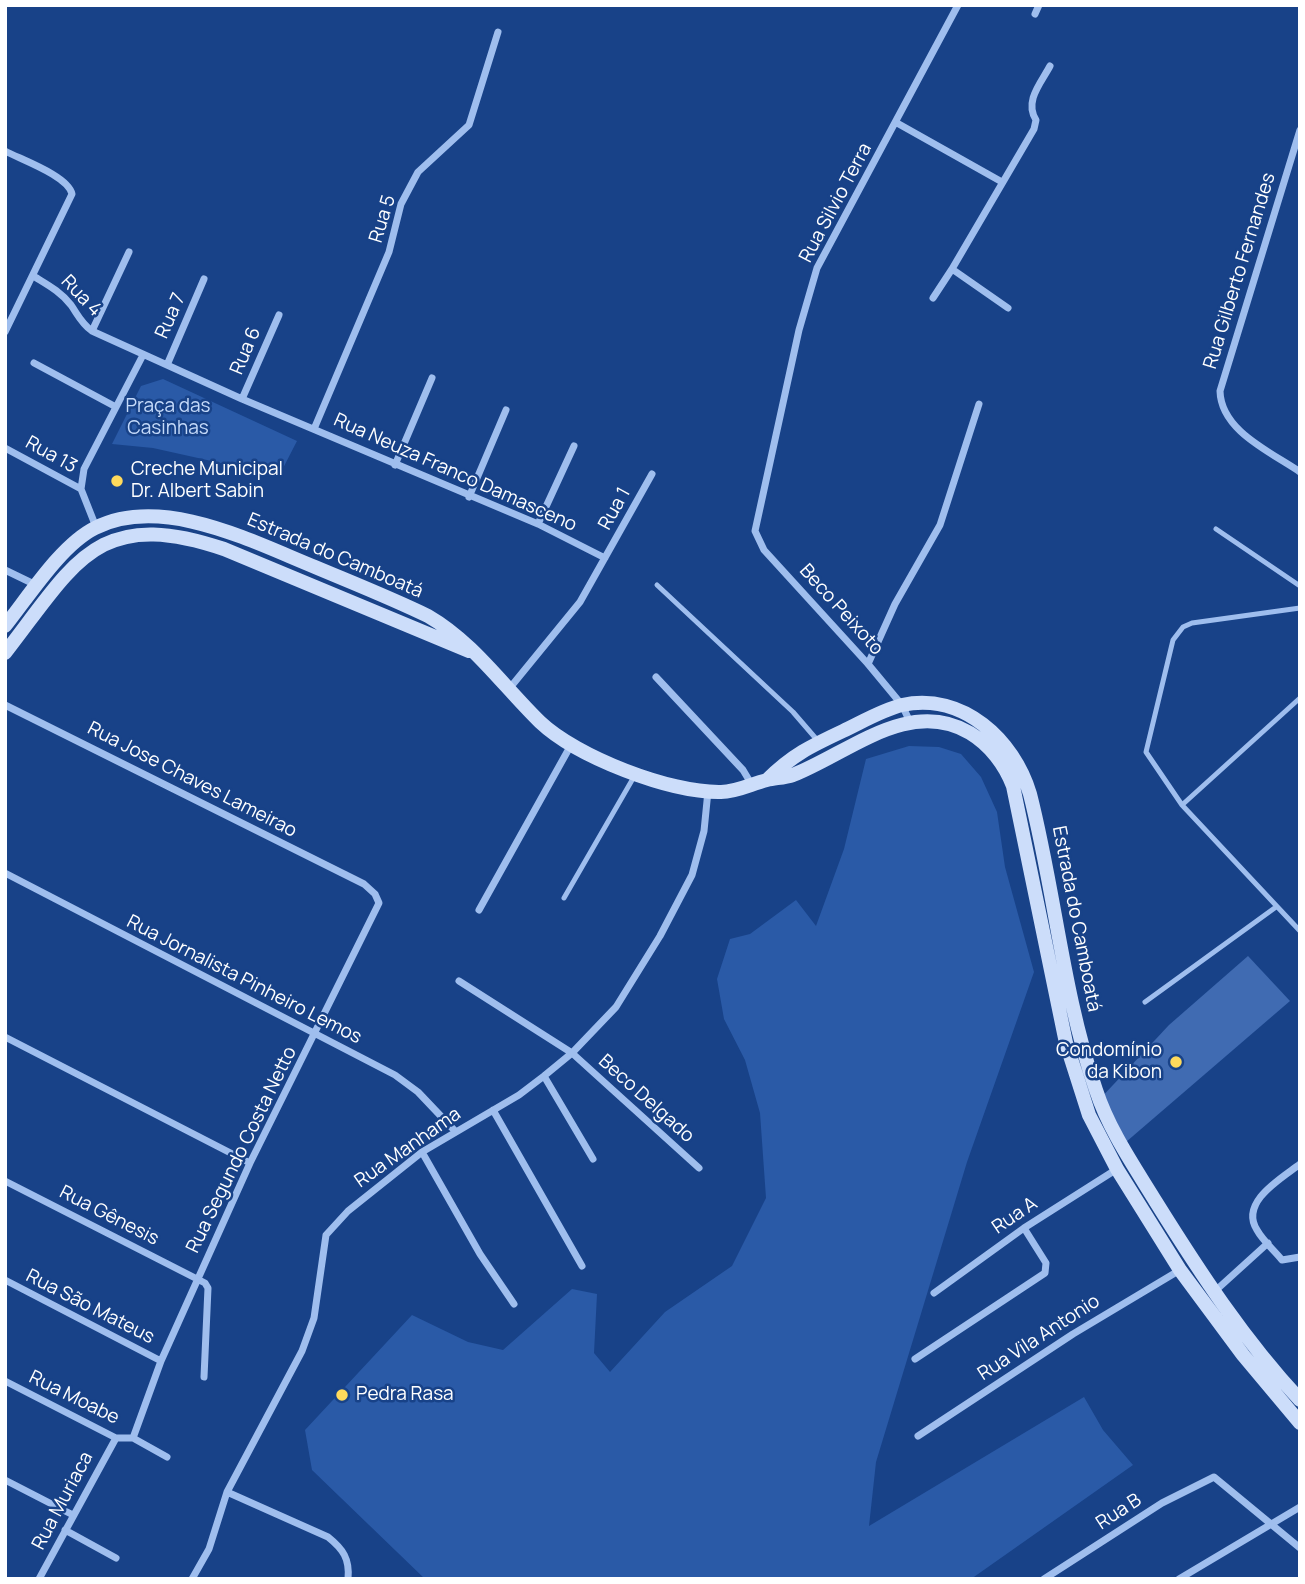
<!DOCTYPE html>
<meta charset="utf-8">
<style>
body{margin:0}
#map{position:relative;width:1305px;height:1584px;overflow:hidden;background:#184288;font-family:Manrope,sans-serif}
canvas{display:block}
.frame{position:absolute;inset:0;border:7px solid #fff;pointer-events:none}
</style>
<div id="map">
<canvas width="1305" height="1584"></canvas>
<div class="frame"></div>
</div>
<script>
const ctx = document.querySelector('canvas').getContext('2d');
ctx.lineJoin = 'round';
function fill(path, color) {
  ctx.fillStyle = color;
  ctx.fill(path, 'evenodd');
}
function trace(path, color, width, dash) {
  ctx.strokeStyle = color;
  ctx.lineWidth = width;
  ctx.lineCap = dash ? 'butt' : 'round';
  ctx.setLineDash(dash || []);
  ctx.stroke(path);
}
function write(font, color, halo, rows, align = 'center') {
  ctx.font = font + ' Manrope,sans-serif';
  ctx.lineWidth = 5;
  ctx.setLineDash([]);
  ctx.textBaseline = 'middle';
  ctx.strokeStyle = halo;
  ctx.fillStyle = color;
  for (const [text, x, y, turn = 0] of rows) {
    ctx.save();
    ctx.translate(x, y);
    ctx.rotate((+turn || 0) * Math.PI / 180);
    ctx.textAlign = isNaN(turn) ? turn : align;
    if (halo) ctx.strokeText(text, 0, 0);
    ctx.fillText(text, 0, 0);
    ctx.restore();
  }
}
fill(new Path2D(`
 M 163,379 L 297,441 L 279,476 L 153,448 L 112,444 L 141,386 Z
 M 909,746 L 939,747 L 961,754 L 981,777 L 997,812 L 1005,867 L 1034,972 L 967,1162 L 876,1462 L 869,1526 L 1084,1397 L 1103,1430 L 1133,1465 L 971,1579 L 425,1579 L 312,1470 L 305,1430 L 412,1315 L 468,1342 L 503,1350 L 572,1289 L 597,1294 L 594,1353 L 610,1372 L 665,1312 L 732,1266 L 766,1198 L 760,1113 L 745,1060 L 724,1019 L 717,979 L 730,939 L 750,934 L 796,900 L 816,926 L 844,849 L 866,759 Z`), '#2a5aa7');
fill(new Path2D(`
 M 1248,956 L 1290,1001 L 1126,1142 L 1099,1100 L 1169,1025 Z`), '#406bb2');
trace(new Path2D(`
 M 1216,529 L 1300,586
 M 657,585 L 793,712 L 818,741
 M 1300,608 L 1192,623 L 1183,627 L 1173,640 L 1146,752 L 1182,805 L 1300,931
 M 1182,805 L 1300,698
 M 564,898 L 635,775
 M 1145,1002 L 1276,907`), '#9fbeee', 5);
trace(new Path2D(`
 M 1035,14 L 1039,5
 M 897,123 L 1002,182
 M 1300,130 L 1220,391 C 1221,431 1271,452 1300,472
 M 5,151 C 22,160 68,176 72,194 L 5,332
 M 35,277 C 48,285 61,292 71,305 C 78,315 81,323 92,331 L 242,399 L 538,524 L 605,558
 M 933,298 L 952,269
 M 1008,308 L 952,269 L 1034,129 L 1036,120 C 1024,101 1041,83 1050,66
 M 92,331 L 129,252
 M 34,363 L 116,407
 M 167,365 L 204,279
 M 242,399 L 279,315
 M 314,429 L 389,252 L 401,204 L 418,172 L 469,125 L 498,32
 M 5,448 L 81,489
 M 395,465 L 432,378
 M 469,497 L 506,410
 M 538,524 L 574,446
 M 96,527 L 81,489 L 84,469 L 143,355
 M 5,570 L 36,585
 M 868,664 L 895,604 L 940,525 L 979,404
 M 656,677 L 743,770 L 752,785
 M 509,689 L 580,602 L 652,474
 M 5,705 L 364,884 L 375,894 L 379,903 L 250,1163 L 161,1361 L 133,1438
 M 910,722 L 902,705 L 868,664 L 764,550 L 755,531 L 799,330 L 817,268 L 958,5
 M 5,873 L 395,1075 L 418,1092 L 455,1131
 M 479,910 L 571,745
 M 459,981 L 572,1053 L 699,1168
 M 5,1037 L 250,1163
 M 544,1076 L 593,1159
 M 493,1110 L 582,1266
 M 422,1152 L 480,1254 L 514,1304
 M 1300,1164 C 1282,1178 1239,1202 1257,1230 C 1263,1241 1274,1250 1282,1260 L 1300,1257
 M 5,1181 L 205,1283 L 208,1288 L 204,1377
 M 5,1280 L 161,1361
 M 1214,1292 L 1268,1243
 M 934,1293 L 1024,1228 L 1117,1169
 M 915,1359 L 1045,1273 L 1046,1263 L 1024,1228
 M 5,1381 L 116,1438 L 133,1438 L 167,1457
 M 918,1436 L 1073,1334 L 1180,1270
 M 5,1480 L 73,1515
 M 227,1492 L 328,1537 C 343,1549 350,1559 348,1579
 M 65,1530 L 116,1558
 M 39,1579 L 116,1438
 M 192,1579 L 209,1549 L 227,1492 L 302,1351 L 314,1318 L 326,1235 L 348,1211 L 422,1152 L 519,1095 L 544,1076 L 572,1053 L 616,1007 L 660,936 L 692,875 L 704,831 L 708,791
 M 1044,1579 L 1162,1503 L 1214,1477 L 1300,1548
 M 1179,1579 L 1300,1507`), '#9fbeee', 7);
trace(new Path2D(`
 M 5,626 C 29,596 61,545 95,528 C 162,494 253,542 315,567 C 353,583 391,598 428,616 C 473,642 503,686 540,722 C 577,757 670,793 721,792 C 737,792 751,784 767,780 C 775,778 784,778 793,775 C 849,753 909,697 970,733 C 990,745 1005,765 1013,786 L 1066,1043 L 1089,1115 L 1117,1169 L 1180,1270 L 1243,1355 L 1300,1423
 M 5,653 C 75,563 97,506 224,549 L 469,651
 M 767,780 C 792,755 811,746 843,731 C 862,722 882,710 902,705 C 963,692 1014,740 1030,794 C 1055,892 1063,995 1096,1090 C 1109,1130 1134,1166 1156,1202 C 1199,1271 1244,1340 1300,1400`), '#ccddfa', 14);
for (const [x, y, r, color] of [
 [117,481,7,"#ffda5c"],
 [1176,1062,7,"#ffda5c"],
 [342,1395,7,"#ffda5c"]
]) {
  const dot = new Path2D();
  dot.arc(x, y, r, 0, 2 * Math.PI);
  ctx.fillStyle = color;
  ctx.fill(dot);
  trace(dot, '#184288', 2.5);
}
write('19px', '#fff', '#184288', [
 ["Rua Silvio Terra",836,203,-62],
 ["Rua 5",383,219,-73],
 ["Rua Gilberto Fernandes",1240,271,-73],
 ["Rua 4",81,296,46],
 ["Rua 7",171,316,-66],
 ["Rua 6",246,351,-67],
 ["Rua 13",51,455,29],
 ["Rua Neuza Franco Damasceno",455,473,24],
 ["Rua 1",615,509,-61],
 ["Estrada do Camboatá",335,556,23],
 ["Beco Peixoto",841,610,48],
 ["Rua Jose Chaves Lameirao",192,780,27],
 ["Estrada do Camboatá",1076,919,79],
 ["Rua Jornalista Pinheiro Lemos",244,980,27],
 ["Beco Delgado",646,1099,42],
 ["Rua Manhama",408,1148,-35],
 ["Rua Segundo Costa Netto",242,1150,-64],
 ["Rua Gênesis",109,1216,27],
 ["Rua A",1015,1216,-34],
 ["Rua São Mateus",90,1307,27],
 ["Rua Vila Antonio",1039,1338,-33],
 ["Rua Moabe",74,1398,26],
 ["Rua Muriaca",63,1501,-62],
 ["Rua B",1119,1512,-33]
]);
write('19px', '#c5dafa', '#184288', [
 ["Praça das",168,407],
 ["Casinhas",168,429]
]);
write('19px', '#fff', '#184288', [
 ["Creche Municipal",131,470],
 ["Dr. Albert Sabin",131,492],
 ["Condomínio",1162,1051,"right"],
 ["da Kibon",1162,1073,"right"],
 ["Pedra Rasa",356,1395]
], 'left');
</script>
